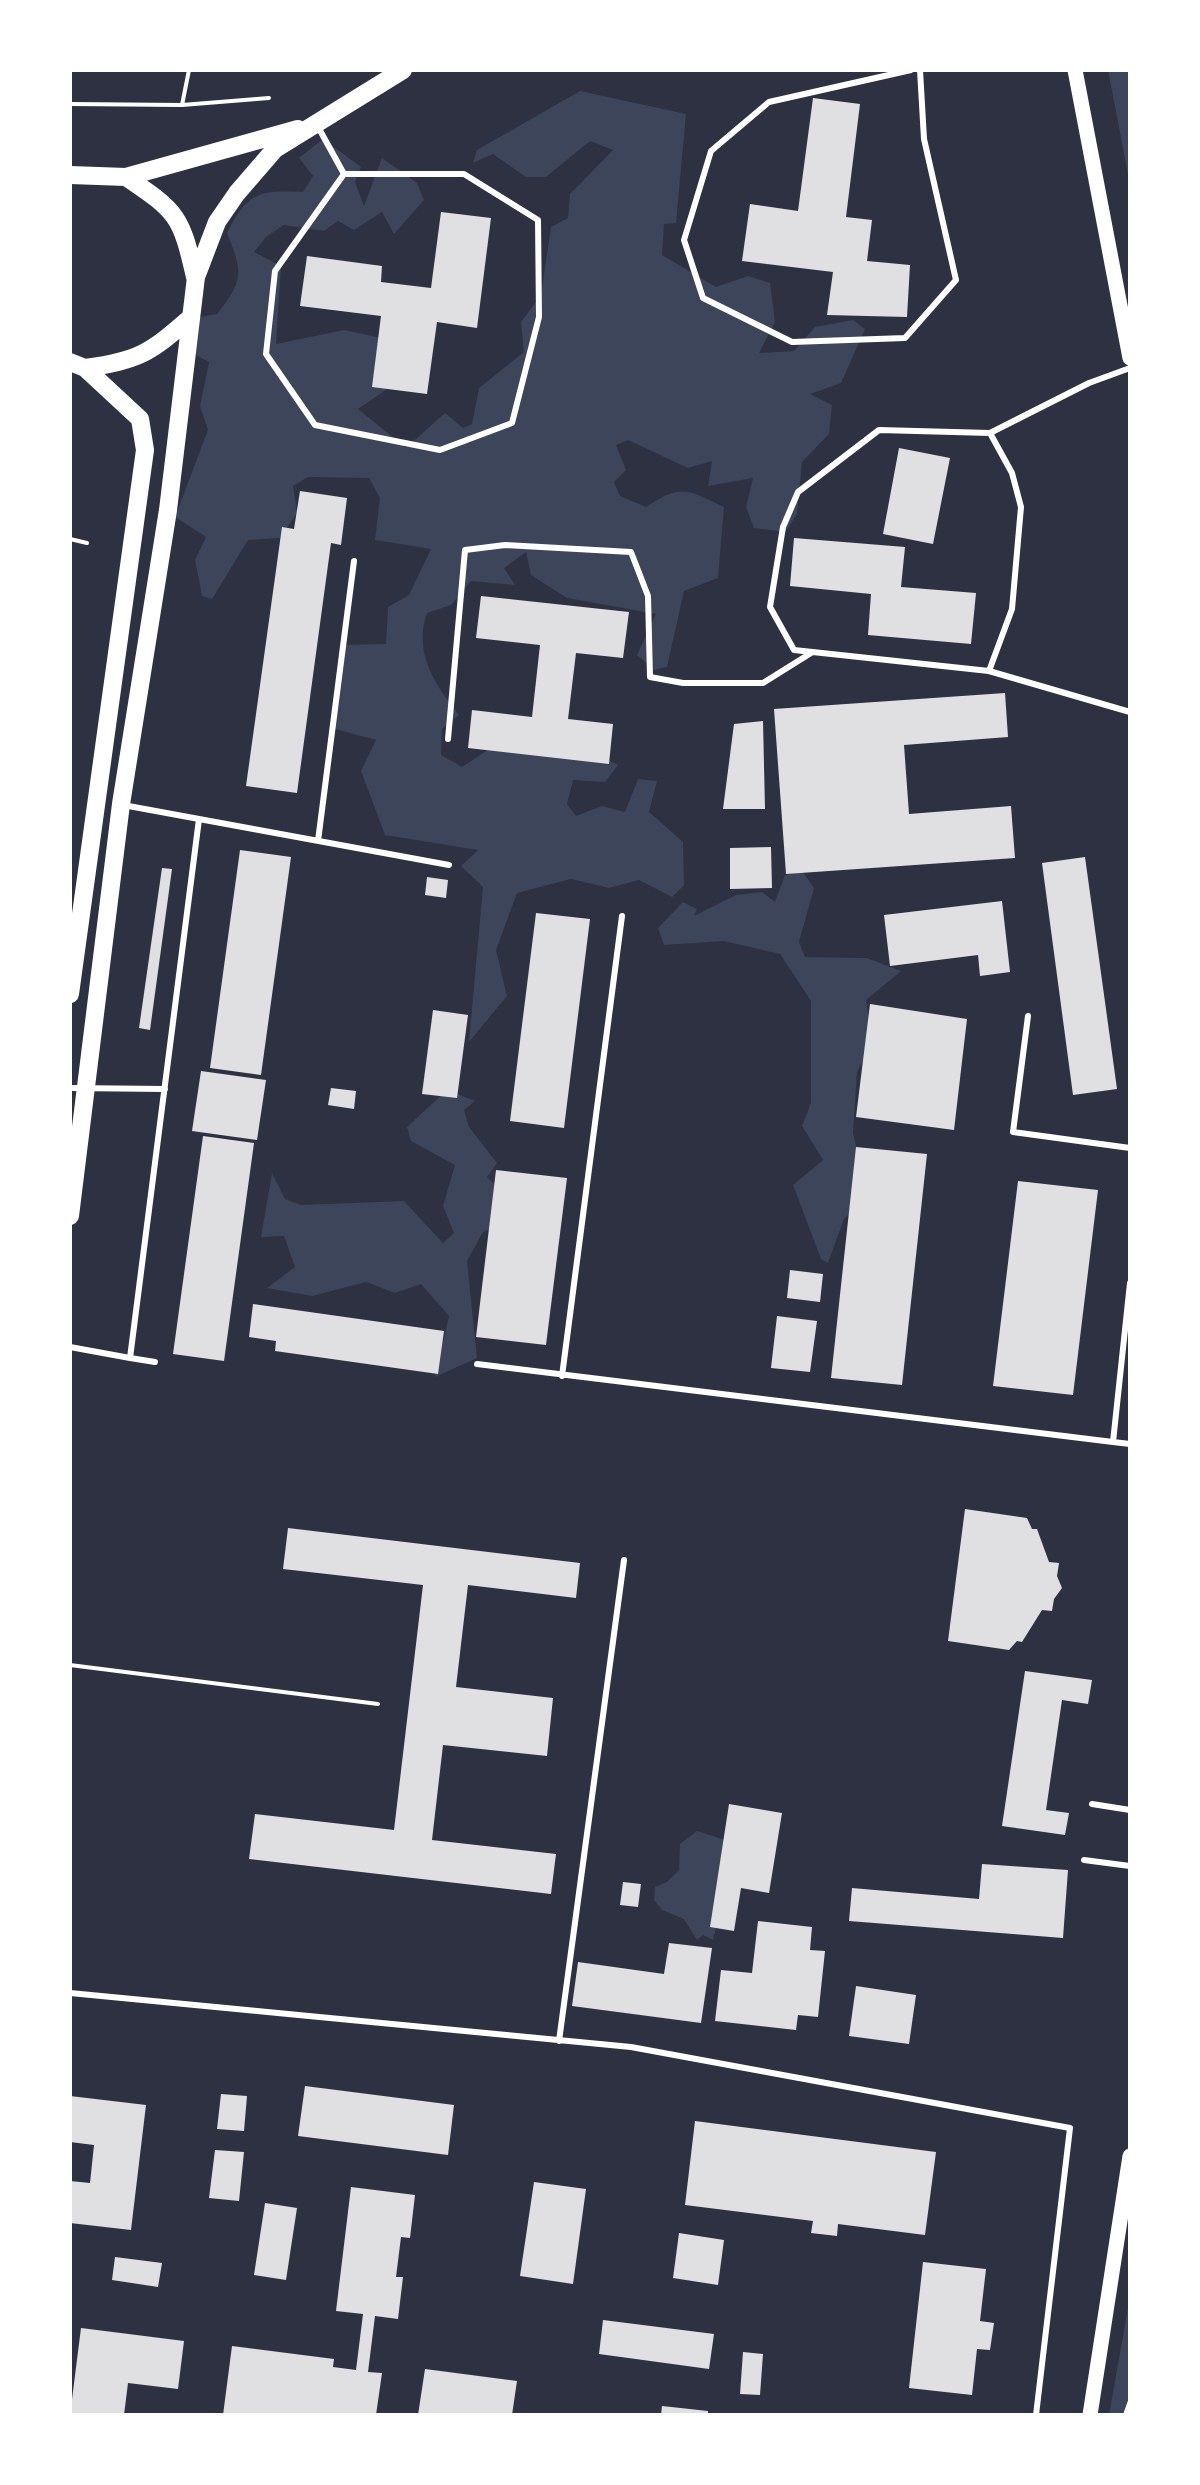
<!DOCTYPE html>
<style>
body{margin:0}
#map{position:relative;width:1200px;height:2485px;overflow:hidden;background:#2d3142;font-family:"PT Sans Narrow",sans-serif}
canvas{display:block}
.frame{position:absolute;inset:0;border:72px solid #fff;pointer-events:none}
</style>
<div id="map">
<canvas width="1200" height="2485"></canvas>
<div class="frame"></div>
</div>
<script>
const ctx = document.querySelector('canvas').getContext('2d');
ctx.lineJoin = 'round';
function fill(path, color) {
  ctx.fillStyle = color;
  ctx.fill(path, 'evenodd');
}
function trace(path, color, width, dash) {
  ctx.strokeStyle = color;
  ctx.lineWidth = width;
  ctx.lineCap = dash ? 'butt' : 'round';
  ctx.setLineDash(dash || []);
  ctx.stroke(path);
}
fill(new Path2D(`
 M 1108,70 L 1130,70 L 1130,185 Z
 M 580,91 L 686,114 L 676,223 L 664,224 L 662,255 L 716,287 L 748,276 L 770,283 L 775,322 L 759,353 L 794,351 L 815,327 L 853,320 L 865,329 L 841,383 L 810,394 L 832,405 L 829,434 L 802,462 L 797,514 L 785,532 L 754,528 L 746,507 L 753,478 L 708,486 L 712,461 L 688,468 L 628,440 L 616,445 L 626,470 L 614,482 L 620,496 L 646,507 C 681,483 688,490 724,507 L 718,578 L 684,591 L 667,667 L 654,670 L 637,655 L 656,614 L 567,598 L 531,575 L 526,552 L 504,568 L 515,585 L 471,581 L 451,605 L 427,613 C 413,652 435,685 459,715 L 442,729 L 441,755 L 462,767 L 497,744 L 580,747 L 618,765 L 605,782 L 573,780 L 567,804 L 576,816 L 602,806 L 625,812 L 638,779 L 657,781 L 649,812 L 683,842 L 684,885 L 672,897 L 639,880 L 609,888 L 571,879 L 517,893 L 496,950 L 507,996 L 469,1042 L 483,887 L 461,866 L 478,850 L 385,835 L 361,771 L 376,740 L 335,729 L 346,645 L 386,644 L 388,607 L 409,595 L 431,549 L 375,540 L 380,498 L 369,478 L 308,477 L 293,486 L 297,513 L 280,538 L 248,540 L 212,599 L 202,596 L 195,560 L 206,537 L 175,517 L 208,430 L 200,406 L 209,362 L 196,355 L 195,318 L 217,314 C 244,280 243,273 227,233 C 247,192 260,190 303,192 L 313,176 L 299,158 L 323,139 L 361,167 L 355,182 L 364,206 L 382,158 L 417,183 L 424,200 L 394,234 L 382,212 L 354,230 L 338,221 L 324,231 L 284,225 L 266,237 L 254,252 L 281,266 L 276,344 L 344,330 L 386,339 L 393,385 L 358,409 L 406,448 L 445,413 L 463,428 L 472,424 L 479,388 L 524,352 L 521,322 L 541,295 L 551,227 L 568,218 L 570,194 L 613,150 L 590,141 L 546,177 L 526,177 L 493,154 L 473,163 L 477,150 Z
 M 803,872 L 814,888 L 799,942 L 805,957 L 867,958 L 901,971 L 866,1000 L 872,1043 L 857,1072 L 853,1133 L 867,1195 L 844,1219 L 828,1263 L 821,1259 L 793,1185 L 823,1160 L 802,1126 L 811,1103 L 811,1001 L 780,954 L 724,941 L 664,945 L 658,928 L 683,902 L 697,909 L 694,916 L 736,895 L 762,892 L 775,902 L 785,875 Z
 M 447,1090 L 475,1101 L 464,1110 L 469,1127 L 497,1163 L 487,1177 L 510,1199 L 505,1223 L 483,1232 L 467,1261 L 477,1358 L 435,1377 L 449,1316 L 421,1284 L 395,1293 L 366,1282 L 312,1296 L 267,1288 L 295,1267 L 284,1236 L 261,1237 L 272,1173 L 285,1199 L 301,1205 L 404,1201 L 443,1243 L 454,1233 L 443,1206 L 455,1165 L 411,1141 L 407,1127 Z
 M 697,1831 L 722,1839 L 736,1849 L 713,1940 L 703,1935 L 697,1940 L 684,1919 L 662,1910 L 654,1900 L 655,1887 L 667,1882 L 679,1870 L 680,1844 Z
 M 1130,2297 L 1130,2415 L 1109,2415 L 1110,2409 Z`), '#3c4559');
fill(new Path2D(`
 M 813,98 L 860,104 L 846,217 L 872,220 L 867,261 L 910,265 L 907,317 L 827,315 L 833,272 L 742,261 L 750,204 L 798,211 Z
 M 441,212 L 491,218 L 477,328 L 437,322 L 427,394 L 372,387 L 381,316 L 300,306 L 307,256 L 382,266 L 381,282 L 431,288 Z
 M 899,448 L 950,458 L 933,544 L 883,534 Z
 M 300,491 L 347,498 L 341,545 L 331,543 L 297,793 L 246,786 L 282,527 L 294,529 Z
 M 794,538 L 905,547 L 901,587 L 976,593 L 971,644 L 868,635 L 871,594 L 790,586 Z
 M 481,596 L 629,612 L 623,658 L 576,653 L 568,719 L 613,724 L 609,764 L 468,748 L 472,710 L 532,717 L 540,645 L 476,638 Z
 M 1005,693 L 1008,737 L 904,745 L 909,814 L 1011,806 L 1015,858 L 786,874 L 774,709 Z
 M 763,721 L 765,809 L 723,809 L 734,724 Z
 M 771,847 L 772,888 L 730,889 L 730,848 Z
 M 240,850 L 291,857 L 261,1075 L 210,1068 Z
 M 1085,857 L 1117,1089 L 1073,1095 L 1042,863 Z
 M 162,868 L 172,869 L 150,1030 L 139,1028 Z
 M 427,877 L 448,880 L 446,898 L 425,895 Z
 M 1002,901 L 1010,972 L 980,976 L 978,955 L 890,966 L 884,915 Z
 M 536,913 L 590,919 L 564,1128 L 510,1121 Z
 M 870,1004 L 967,1019 L 954,1130 L 856,1117 Z
 M 433,1010 L 468,1015 L 457,1098 L 422,1094 Z
 M 201,1071 L 266,1080 L 257,1140 L 192,1131 Z
 M 331,1088 L 356,1091 L 354,1109 L 328,1105 Z
 M 203,1136 L 254,1143 L 224,1361 L 173,1354 Z
 M 856,1147 L 927,1154 L 902,1385 L 831,1378 Z
 M 496,1170 L 567,1178 L 546,1345 L 476,1337 Z
 M 1018,1181 L 1098,1190 L 1073,1395 L 993,1386 Z
 M 790,1270 L 823,1274 L 820,1302 L 787,1298 Z
 M 253,1304 L 444,1331 L 438,1374 L 275,1351 L 276,1341 L 249,1337 Z
 M 777,1316 L 817,1321 L 810,1372 L 771,1368 Z
 M 965,1509 L 1027,1518 L 1032,1529 L 1037,1529 L 1049,1562 L 1059,1563 L 1057,1576 L 1062,1588 L 1054,1599 L 1052,1611 L 1042,1610 L 1022,1642 L 1017,1641 L 1009,1650 L 948,1641 Z
 M 288,1528 L 580,1563 L 576,1598 L 468,1585 L 456,1687 L 553,1698 L 547,1756 L 443,1745 L 432,1840 L 556,1854 L 551,1894 L 249,1859 L 255,1814 L 394,1830 L 423,1585 L 283,1569 Z
 M 1025,1671 L 1092,1680 L 1088,1704 L 1062,1700 L 1046,1810 L 1069,1813 L 1065,1835 L 1002,1826 Z
 M 729,1804 L 782,1813 L 769,1893 L 741,1888 L 734,1931 L 710,1927 Z
 M 982,1864 L 1068,1870 L 1063,1938 L 849,1921 L 852,1888 L 979,1899 Z
 M 623,1882 L 641,1884 L 638,1907 L 620,1905 Z
 M 758,1921 L 812,1927 L 810,1950 L 825,1951 L 818,2017 L 798,2015 L 796,2030 L 715,2021 L 721,1970 L 752,1973 Z
 M 669,1943 L 712,1948 L 701,2023 L 572,2006 L 578,1962 L 664,1974 Z
 M 856,1986 L 916,1995 L 909,2044 L 849,2036 Z
 M 305,2086 L 454,2105 L 448,2155 L 298,2136 Z
 M 221,2094 L 247,2096 L 244,2131 L 217,2129 Z
 M 70,2096 L 146,2105 L 131,2230 L 70,2223 L 70,2181 L 90,2183 L 94,2145 L 70,2142 Z
 M 695,2121 L 936,2152 L 925,2235 L 838,2224 L 837,2236 L 811,2233 L 813,2221 L 685,2205 Z
 M 215,2150 L 244,2152 L 239,2201 L 209,2198 Z
 M 534,2182 L 586,2189 L 573,2284 L 520,2276 Z
 M 351,2187 L 415,2195 L 410,2238 L 401,2237 L 396,2277 L 403,2277 L 398,2319 L 375,2316 L 368,2372 L 382,2373 L 376,2415 L 223,2415 L 232,2346 L 334,2359 L 333,2367 L 356,2370 L 363,2314 L 336,2311 Z
 M 265,2203 L 297,2208 L 286,2280 L 254,2275 Z
 M 679,2233 L 724,2240 L 718,2285 L 673,2278 Z
 M 115,2257 L 162,2263 L 158,2287 L 112,2280 Z
 M 923,2262 L 986,2269 L 980,2321 L 994,2323 L 990,2350 L 977,2349 L 972,2395 L 909,2388 Z
 M 603,2320 L 714,2334 L 709,2369 L 599,2354 Z
 M 81,2328 L 184,2341 L 178,2389 L 128,2383 L 124,2415 L 70,2415 Z
 M 743,2352 L 763,2354 L 760,2395 L 740,2394 Z
 M 425,2369 L 517,2381 L 512,2415 L 418,2415 Z
 M 662,2406 L 708,2411 L 708,2415 L 661,2415 Z`), '#e0e0e3');
trace(new Path2D(`
 M 70,104 L 182,105 L 269,98
 M 182,105 L 189,70
 M 70,539 L 87,543
 M 70,1665 L 378,1704
 M 1125,2415 L 1130,2401`), '#fff', 4);
trace(new Path2D(`
 M 911,70 L 769,102 L 711,151 L 684,240 L 703,298 L 792,342 L 905,338 L 956,280 L 924,139 L 920,70
 M 317,125 L 344,174 L 275,271 L 266,354 L 315,425 L 440,450 L 512,423 L 539,317 L 538,220 L 464,174 L 344,174
 M 990,433 L 1012,473 L 1021,507 L 1012,609 L 989,671 L 1130,712
 M 989,671 L 794,650 L 770,607 L 783,527 L 798,492 L 879,430 L 990,433 L 1089,383 L 1130,368
 M 448,739 L 465,550 L 505,545 L 631,552 L 648,596 L 650,677 L 683,683 L 763,683 L 811,653
 M 123,805 L 449,865
 M 318,841 L 354,561
 M 1028,1016 L 1013,1132 L 1130,1148
 M 70,1088 L 165,1089
 M 70,1347 L 130,1358 L 199,819
 M 130,1358 L 155,1362
 M 477,1364 L 1113,1442 L 1130,1283
 M 562,1376 L 622,916
 M 1113,1442 L 1130,1444
 M 1092,1804 L 1130,1810
 M 1084,1860 L 1130,1866
 M 70,1993 L 631,2047 L 1070,2128 L 1036,2415
 M 559,2041 L 624,1560`), '#fff', 6);
trace(new Path2D(`
 M 1075,70 L 1130,358
 M 1090,2415 L 1130,2156`), '#fff', 15);
trace(new Path2D(`
 M 70,175 L 126,177 L 298,129
 M 126,177 C 178,212 181,216 195,277
 M 70,362 L 85,368 L 140,419 L 145,450 L 70,994
 M 85,368 C 138,361 150,353 190,318
 M 70,1216 L 121,804 L 168,510 L 196,277 L 217,222 L 237,193 L 275,149 L 403,70`), '#fff', 18);
</script>
